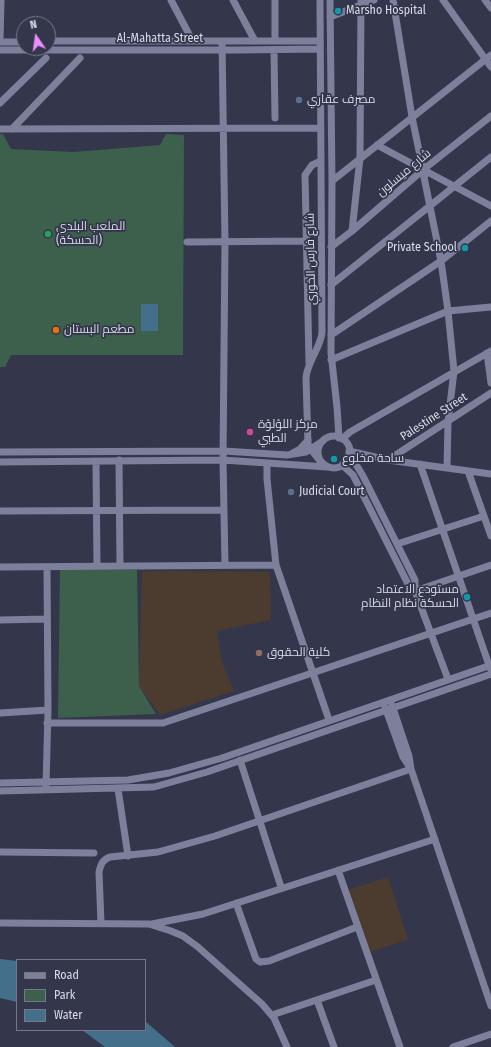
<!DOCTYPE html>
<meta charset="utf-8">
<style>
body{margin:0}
#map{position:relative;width:491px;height:1047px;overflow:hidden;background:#34364c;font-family:"Fira Sans Condensed",sans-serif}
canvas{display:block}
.legend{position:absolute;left:16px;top:959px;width:130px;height:72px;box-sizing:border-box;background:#34364c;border:1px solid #76788a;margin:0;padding:5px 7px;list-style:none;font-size:12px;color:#d8dae8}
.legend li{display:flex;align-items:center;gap:8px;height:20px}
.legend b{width:20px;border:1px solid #76788a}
.north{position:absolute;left:16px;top:16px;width:40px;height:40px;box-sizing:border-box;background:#34364c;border:1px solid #76788a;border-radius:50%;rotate:347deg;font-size:11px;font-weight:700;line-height:16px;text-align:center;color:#d8dae8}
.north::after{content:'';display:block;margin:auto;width:14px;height:18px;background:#eb8dfc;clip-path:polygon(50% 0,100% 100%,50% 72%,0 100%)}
</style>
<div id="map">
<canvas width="491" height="1047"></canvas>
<ul class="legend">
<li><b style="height:5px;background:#7d809a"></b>Road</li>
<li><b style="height:11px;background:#3c604c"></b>Park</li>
<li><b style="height:11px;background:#446f8b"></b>Water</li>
</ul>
<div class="north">N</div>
</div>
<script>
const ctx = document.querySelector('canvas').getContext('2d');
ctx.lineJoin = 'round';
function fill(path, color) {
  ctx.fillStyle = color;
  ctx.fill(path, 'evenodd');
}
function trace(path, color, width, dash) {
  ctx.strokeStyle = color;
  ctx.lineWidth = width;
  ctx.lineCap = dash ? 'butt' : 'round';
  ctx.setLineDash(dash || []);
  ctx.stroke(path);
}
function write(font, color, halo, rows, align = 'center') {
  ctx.font = font + ' "Fira Sans Condensed",Cairo,sans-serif';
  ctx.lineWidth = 3.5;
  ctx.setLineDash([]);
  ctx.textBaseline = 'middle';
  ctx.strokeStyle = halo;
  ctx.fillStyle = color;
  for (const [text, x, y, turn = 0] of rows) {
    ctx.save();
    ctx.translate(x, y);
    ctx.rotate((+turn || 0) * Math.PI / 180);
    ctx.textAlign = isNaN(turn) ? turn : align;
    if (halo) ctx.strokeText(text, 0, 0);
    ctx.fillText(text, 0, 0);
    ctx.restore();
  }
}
fill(new Path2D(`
 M 142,571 L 270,572 L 271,620 L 217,631 L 222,662 L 234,691 L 160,715 L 139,686 Z
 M 388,877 L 408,940 L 369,952 L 348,890 Z`), '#4c3c30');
fill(new Path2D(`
 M 0,134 L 3,134 L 11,149 L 74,152 L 160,145 L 166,134 L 184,135 L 183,355 L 11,355 L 5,367 L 0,367 Z
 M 60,570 L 137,570 L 139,686 L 156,714 L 58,718 Z`), '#3c604c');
fill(new Path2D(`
 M 141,304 L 158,304 L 158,331 L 141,331 Z
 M 0,959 L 17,961 L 17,1002 L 0,998 Z
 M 145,1021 L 175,1047 L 105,1047 L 82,1030 L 145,1030 Z`), '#446f8b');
trace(new Path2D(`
 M 1,0 L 0,42 L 24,42
 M 171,0 L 192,40
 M 233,0 L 255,41
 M 320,0 L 322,333 C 320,349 307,362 306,378 L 308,444 L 313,452 L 321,462
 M 330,0 L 332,181 L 331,353 L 337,407 L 339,438
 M 393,0 L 412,117 L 422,165 L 421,168
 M 443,0 L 491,67
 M 485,0 L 491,8
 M 330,17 L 374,0
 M 275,40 L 275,0
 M 48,41 L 320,41
 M 222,41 L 225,242 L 223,460 L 225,565
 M 0,50 L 237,50 L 320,49
 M 274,50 L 275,118
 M 0,103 L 46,58
 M 0,129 L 321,128
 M 12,129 L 80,58
 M 377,145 L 491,206
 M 427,171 L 424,177 L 441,261 L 448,311 L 454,371 L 448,422 L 447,468
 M 332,181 L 491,55
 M 352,231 L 360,158 L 361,0
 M 187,242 L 306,241
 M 331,247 L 352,231 L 424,169 L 491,116
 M 331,285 L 491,157
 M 331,335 L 441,261 L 491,221
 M 487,353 L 491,383
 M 331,360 L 448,311 L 491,307
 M 309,363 L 305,175 L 312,165 L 321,161
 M318 452a16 16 0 1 1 32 0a16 16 0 1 1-32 0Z
 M 342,439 L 350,432 L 491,351
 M 349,451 L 388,460 L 491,474
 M 0,452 L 224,451 L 287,455 L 306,452 L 323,441
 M 349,453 L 363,476 L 415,580 L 415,591 L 448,679
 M 291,454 L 300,449 L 308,440
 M 119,460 L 120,566
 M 388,460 L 491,393
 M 96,461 L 97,566
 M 0,462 L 223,460 L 327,467
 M 267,463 L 267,479 L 276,565 L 329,720
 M 420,464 L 490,668
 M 342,465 L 353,475 L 408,584 L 415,591
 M 468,471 L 491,536
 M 0,511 L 224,510
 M 397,544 L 484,516
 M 0,567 L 276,565
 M 415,591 L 491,565
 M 0,620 L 47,619
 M 392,705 L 409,756 L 411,769 L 491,1006
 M 385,707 L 403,757 L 411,769
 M 0,713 L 48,710
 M 47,723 L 163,723 L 491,613
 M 240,760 L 281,887
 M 0,783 L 128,780 L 169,773 L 222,758 L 491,665
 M 46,786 L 48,710 L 47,567
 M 118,789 L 128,856
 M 0,791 L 154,787 L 207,772 L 491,674
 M 0,852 L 94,853
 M 338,870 L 400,1047
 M 236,903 L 256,959 L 260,962 L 269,961 L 357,927
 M 0,923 L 149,924 L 171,931 L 183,936 L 198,947 L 262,1004 L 274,1018 L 287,1047
 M 101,923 L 99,872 C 101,864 102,860 110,857 L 158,852 L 215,836 L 411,769
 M 152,924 L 203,914 L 435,839
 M 317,1000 L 334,1047
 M 272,1015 L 376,980
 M 453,1047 L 491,1034`), '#7d809a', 7);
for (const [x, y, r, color] of [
 [338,11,4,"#0f9aa8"],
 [299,100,4,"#5c6f8a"],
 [48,234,4,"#2e9e5b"],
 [465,248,4,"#0f9aa8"],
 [56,330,4,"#e8710a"],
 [250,432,4,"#d1479c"],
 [334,459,4,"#0f9aa8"],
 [291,492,4,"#5c6f8a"],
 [467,597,4,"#0f9aa8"],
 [259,653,4,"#8d6e63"]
]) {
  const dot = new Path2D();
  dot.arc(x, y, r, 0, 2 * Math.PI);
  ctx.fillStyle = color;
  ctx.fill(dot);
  trace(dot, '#34364c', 1.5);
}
write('12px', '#d8dae8', '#34364c', [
 ["Marsho Hospital",346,11],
 ["مصرف عقاري",307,100],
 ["الملعب البلدي",56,227],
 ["(الحسكة)",56,241],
 ["Private School",457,248,"right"],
 ["مطعم البستان",64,330],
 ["مركز اللؤلؤة",258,425],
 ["الطبي",258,439],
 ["ساحة مخلوع",342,459],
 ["Judicial Court",299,492],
 ["مستودع الاعتماد",459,590,"right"],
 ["الحسكة نظام النظام",459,604,"right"],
 ["كلية الحقوق",267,653]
], 'left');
write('12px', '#d8dae8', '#34364c', [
 ["Al-Mahatta Street",160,39],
 ["شارع ميسلون",404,173,-40],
 ["شارع فارس الخوري",311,259,-91],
 ["Palestine Street",434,417,-33]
]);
</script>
